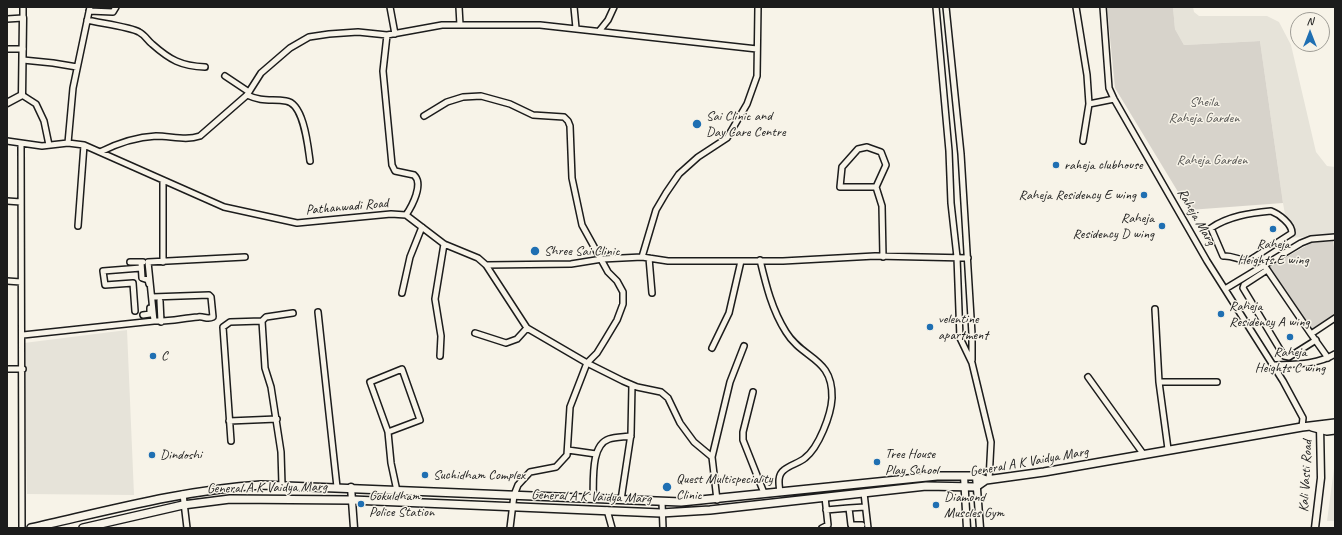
<!DOCTYPE html>
<style>
body{margin:0}
#map{position:relative;width:1342px;height:535px;overflow:hidden;background:#f7f3e8;font-family:Caveat,sans-serif}
canvas{display:block}
.frame{position:absolute;inset:0;border:8px solid #1c1c1c;pointer-events:none}
.north{position:absolute;left:1290px;top:12px;width:40px;height:40px;box-sizing:border-box;background:#f7f3e8;border:1px solid #9f9d96;border-radius:50%;rotate:0deg;font-size:11px;font-weight:700;line-height:16px;text-align:center;color:#1c1c1c}
.north::after{content:'';display:block;margin:auto;width:14px;height:18px;background:#1f6fb2;clip-path:polygon(50% 0,100% 100%,50% 72%,0 100%)}
</style>
<div id="map">
<canvas width="1342" height="535"></canvas>
<div class="frame"></div>
<div class="north">N</div>
</div>
<script>
const ctx = document.querySelector('canvas').getContext('2d');
ctx.lineJoin = 'round';
function fill(path, color) {
  ctx.fillStyle = color;
  ctx.fill(path, 'evenodd');
}
function trace(path, color, width, dash) {
  ctx.strokeStyle = color;
  ctx.lineWidth = width;
  ctx.lineCap = dash ? 'butt' : 'round';
  ctx.setLineDash(dash || []);
  ctx.stroke(path);
}
function write(font, color, halo, rows, align = 'center') {
  ctx.font = font + ' Caveat,sans-serif';
  ctx.lineWidth = 3;
  ctx.setLineDash([]);
  ctx.textBaseline = 'middle';
  ctx.strokeStyle = halo;
  ctx.fillStyle = color;
  for (const [text, x, y, turn = 0] of rows) {
    ctx.save();
    ctx.translate(x, y);
    ctx.rotate((+turn || 0) * Math.PI / 180);
    ctx.textAlign = isNaN(turn) ? turn : align;
    if (halo) ctx.strokeText(text, 0, 0);
    ctx.fillText(text, 0, 0);
    ctx.restore();
  }
}
fill(new Path2D(`
 M 1173,7 L 1193,7 L 1194,12 L 1199,16 L 1267,16 L 1279,22 L 1291,45 L 1316,152 L 1327,166 L 1335,167 L 1335,235 L 1289,238 L 1283,203 L 1260,41 L 1184,45 L 1175,29 Z
 M 127,330 L 134,495 L 27,494 L 24,343 Z
 M 1335,461 L 1335,521 L 1327,521 Z`), '#e6e3d9');
fill(new Path2D(`
 M 1107,7 L 1173,7 L 1175,29 L 1184,45 L 1260,41 L 1283,203 L 1189,210 L 1115,88 Z
 M 1333,241 L 1335,253 L 1335,321 L 1311,334 L 1269,267 L 1311,243 Z`), '#d7d3cb');
const minor = new Path2D(`
 M 390,7 L 395,34
 M 459,7 L 460,25
 M 574,7 L 576,28
 M 936,7 L 949,151 L 951,203 L 957,257 L 960,338 L 972,363 L 991,442 L 989,480
 M 946,7 L 961,154 L 972,334 L 972,360
 M 1076,7 L 1087,75 L 1089,104
 M 1103,7 L 1109,88 L 1114,99 L 1207,261 L 1283,381 L 1303,418 L 1302,427
 M 89,11 L 113,12 L 116,7
 M 7,19 L 23,18 L 23,7
 M 87,20 C 99,23 131,27 139,32 C 145,35 147,40 152,44 C 170,60 181,66 205,67
 M 600,30 L 608,20 L 614,7
 M 387,35 L 383,71 L 392,165 L 395,171 L 414,175 C 424,184 412,206 406,215
 M 7,49 L 23,49
 M 23,60 L 53,63 L 77,67
 M 225,76 L 249,92
 M 22,95 L 36,104 L 44,121 L 49,145
 M 247,95 C 262,102 271,99 286,101 C 304,103 308,147 310,161
 M 424,116 L 447,102 L 463,97 L 481,96 L 510,104 L 533,115 L 564,117 L 568,121 L 570,126 L 572,178 L 582,225 L 608,272 L 617,281 L 623,292 L 623,304 L 617,320 L 605,340 L 597,353 L 587,363 L 570,407 L 567,455 L 556,467 L 530,472 L 518,485 L 514,495 L 510,528
 M 7,141 L 42,146 L 68,143 L 84,145 L 224,207 L 297,223 L 391,214 L 406,215 L 444,244 L 478,258 L 486,265 L 527,328 L 587,363 L 623,381 L 637,387 L 661,392 L 668,398 L 680,423 L 694,442 L 712,457
 M 1083,141 L 1089,104 L 1114,99
 M 68,143 L 73,88 L 90,7
 M 21,144 L 22,528
 M 100,152 C 118,143 136,137 156,136 C 171,136 186,141 200,136 L 247,95 L 261,73 L 290,48 L 309,37 L 329,34 L 358,32 L 387,35 L 442,25 L 540,25 L 757,49
 M 876,187 L 886,165 L 881,152 L 867,147 L 858,149 L 842,167 L 840,187 L 876,187 L 882,206 L 883,257
 M 7,201 L 21,202
 M 1271,211 C 1279,214 1292,224 1292,233 L 1250,260 C 1240,262 1234,255 1223,256 L 1211,228 C 1229,216 1250,213 1271,211 Z
 M 78,226 L 84,145
 M 642,257 L 656,210 L 666,193 L 679,174 L 698,157 L 727,138 L 747,104 L 757,76 L 758,7
 M 649,258 L 652,293
 M 760,260 C 766,285 772,310 786,332 C 803,360 833,357 832,398 C 831,415 819,447 805,458 C 799,463 790,465 784,470 C 777,475 779,485 780,492
 M 130,262 L 143,262
 M 141,262 L 142,278 L 148,280 L 149,284
 M 163,262 L 163,180
 M 486,265 L 571,264 L 602,259 L 642,257 L 668,261 L 783,261 L 875,256 L 968,258
 M 1266,268 L 1311,334
 M 1267,270 L 1244,285 L 1243,288 L 1284,356 L 1289,357 L 1316,340
 M 7,281 L 21,282
 M 1225,289 L 1301,243 L 1311,239 L 1335,237
 M 402,293 L 410,257 L 422,227
 M 152,297 L 209,295 L 211,297 L 213,317 C 207,320 204,316 198,317 C 183,318 169,322 154,321
 M 160,301 L 161,322
 M 1155,309 L 1159,382 L 1168,449
 M 135,311 L 133,283 L 105,285 L 103,271 L 141,268
 M 318,312 L 337,487
 M 143,315 L 150,314 L 150,308
 M 475,333 L 506,343 L 517,339 L 527,328
 M 23,335 L 154,321 L 148,262 L 245,257
 M 712,348 L 729,313 L 741,261
 M 440,356 L 441,336 L 435,299 L 444,244
 M 1328,358 L 1311,334 L 1335,318
 M 1273,365 C 1293,364 1317,365 1335,354
 M 7,369 L 23,369
 M 1088,377 L 1144,455
 M 1159,382 L 1217,382
 M 753,392 L 743,432 L 743,440 L 764,493
 M 229,421 L 277,419
 M 388,432 L 420,420 L 402,369 L 370,382 L 388,432 L 391,463 L 397,491
 M 231,441 L 223,327 L 230,322 L 262,321
 M 568,450 L 596,454
 M 282,485 L 281,452 L 271,387 L 265,368 L 262,321 L 266,317 L 293,313
 M 864,493 L 868,528
 M 183,494 L 187,528
 M 593,499 C 594,482 590,445 609,439 C 615,437 624,437 631,436
 M 621,500 L 631,434 L 632,385
 M 717,500 L 712,457 L 730,382 L 744,346
 M 662,502 L 663,528
 M 849,508 L 865,507
 M 607,510 L 612,528
 M 826,510 L 849,508 L 851,525 L 862,525
 M 822,528 L 828,525 L 825,497`);
const tertiary = new Path2D(`
 M 7,103 L 22,95 L 23,18
 M 964,476 L 967,528
 M 976,476 L 980,528
 M 351,487 L 354,528
 M 1315,528 L 1321,478 L 1320,426`);
const secondary = new Path2D(`
 M 1312,427 L 1327,431 L 1335,430
 M 31,528 C 107,511 183,490 261,485 L 681,502 L 937,476 L 976,476 L 986,480
 M 83,528 L 183,505 L 230,499 L 352,500 L 661,513 L 710,510 L 926,486 L 976,487 L 986,480 L 1044,472 L 1302,427 L 1335,423`);
trace(minor, '#1c1c1c', 8);
trace(tertiary, '#1c1c1c', 9);
trace(secondary, '#1c1c1c', 10);
trace(minor, '#f7f3e8', 5);
trace(tertiary, '#f7f3e8', 6);
trace(secondary, '#f7f3e8', 7);
for (const [x, y, r, color] of [
 [697,124,5,"#1f6fb2"],
 [1056,165,4,"#1f6fb2"],
 [1144,195,4,"#1f6fb2"],
 [1162,226,4,"#1f6fb2"],
 [1273,229,4,"#1f6fb2"],
 [535,251,5,"#1f6fb2"],
 [1221,314,4,"#1f6fb2"],
 [930,327,4,"#1f6fb2"],
 [1290,337,4,"#1f6fb2"],
 [153,356,4,"#1f6fb2"],
 [152,455,4,"#1f6fb2"],
 [877,462,4,"#1f6fb2"],
 [425,475,4,"#1f6fb2"],
 [667,487,5,"#1f6fb2"],
 [361,504,4,"#1f6fb2"],
 [936,505,4,"#1f6fb2"]
]) {
  const dot = new Path2D();
  dot.arc(x, y, r, 0, 2 * Math.PI);
  ctx.fillStyle = color;
  ctx.fill(dot);
  trace(dot, '#f7f3e8', 1.5);
}
write('14px', '#545351', '#f7f3e8', [
 ["Sheila",1204,102],
 ["Raheja Garden",1204,118],
 ["Raheja Garden",1212,160]
]);
write('14px', '#1c1c1c', '#f7f3e8', [
 ["Sai Clinic and",706,116],
 ["Day Care Centre",706,132],
 ["raheja clubhouse",1064,165],
 ["Raheja Residency E wing",1136,195,"right"],
 ["Raheja",1154,218,"right"],
 ["Residency D wing",1154,234,"right"],
 ["Raheja",1273,244,"center"],
 ["Heights E wing",1273,260,"center"],
 ["Shree Sai Clinic",544,251],
 ["Raheja",1229,306],
 ["Residency A wing",1229,322],
 ["velentine",938,319],
 ["apartment",938,335],
 ["Raheja",1290,352,"center"],
 ["Heights C wing",1290,368,"center"],
 ["C",161,356],
 ["Tree House",885,454],
 ["Play School",885,470],
 ["Dindoshi",160,455],
 ["Suchidham Complex",433,475],
 ["Quest Multispeciality",676,479],
 ["Clinic",676,495],
 ["Gokuldham",369,496],
 ["Police Station",369,512],
 ["Diamond",944,497],
 ["Muscles Gym",944,513]
], 'left');
write('14px', '#1c1c1c', '#f7f3e8', [
 ["Pathanwadi Road",347,207,-5],
 ["Raheja Marg",1196,217,60],
 ["General A K Vaidya Marg",1029,462,-10],
 ["Kali Vasti Road",1306,476,-87],
 ["General A K Vaidya Marg",267,488,-1],
 ["General A K Vaidya Marg",591,497,2]
]);
</script>
